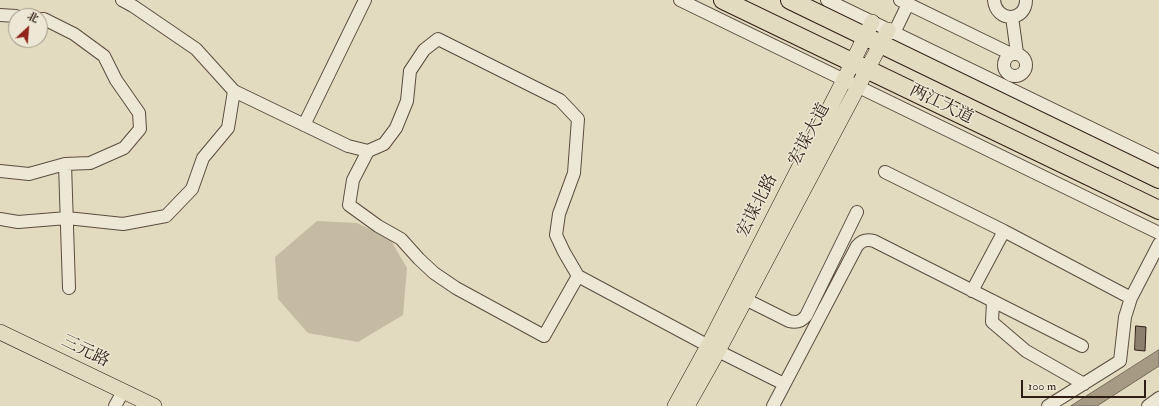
<!DOCTYPE html>
<meta charset="utf-8">
<style>
body{margin:0}
#map{position:relative;width:1159px;height:406px;overflow:hidden;background:#e3dbbf;font-family:"IM FELL Double Pica","Noto Serif SC",serif}
canvas{display:block}
.north{position:absolute;left:8px;top:8px;width:40px;height:40px;box-sizing:border-box;background:#ede8d5;border:1px solid #a19688;border-radius:50%;rotate:26deg;font-size:11px;font-weight:700;line-height:16px;text-align:center;color:#2f1c15}
.north::after{content:'';display:block;margin:auto;width:14px;height:18px;background:#8f2418;clip-path:polygon(50% 0,100% 100%,50% 72%,0 100%)}
.scale{position:absolute;left:1021px;top:380px;width:125px;height:18px;box-sizing:border-box;border:2px solid #2f1c15;border-top:0;padding-left:5px;font-size:12px;line-height:14px;white-space:nowrap;color:#2f1c15;-webkit-text-stroke:3px #ede8d5;paint-order:stroke}
</style>
<div id="map">
<canvas width="1159" height="406"></canvas>
<div class="north">北</div>
<div class="scale">100 m</div>
</div>
<script>
const ctx = document.querySelector('canvas').getContext('2d');
ctx.lineJoin = 'round';
function fill(path, color) {
  ctx.fillStyle = color;
  ctx.fill(path, 'evenodd');
}
function trace(path, color, width, dash) {
  ctx.strokeStyle = color;
  ctx.lineWidth = width;
  ctx.lineCap = dash ? 'butt' : 'round';
  ctx.setLineDash(dash || []);
  ctx.stroke(path);
}
function write(font, color, halo, rows, align = 'center') {
  ctx.font = font + ' "IM FELL Double Pica","Noto Serif SC",serif';
  ctx.lineWidth = 3;
  ctx.setLineDash([]);
  ctx.textBaseline = 'middle';
  ctx.strokeStyle = halo;
  ctx.fillStyle = color;
  for (const [text, x, y, turn = 0] of rows) {
    ctx.save();
    ctx.translate(x, y);
    ctx.rotate((+turn || 0) * Math.PI / 180);
    ctx.textAlign = isNaN(turn) ? turn : align;
    if (halo) ctx.strokeText(text, 0, 0);
    ctx.fillText(text, 0, 0);
    ctx.restore();
  }
}
fill(new Path2D(`
 M 317,221 L 357,223 L 390,239 L 407,268 L 403,315 L 358,342 L 308,333 L 278,299 L 275,257 Z`), '#c4bba2');
const water = new Path2D(`
 M 1159,350 L 1159,366 L 1097,406 L 1071,406 Z`);
fill(water, '#a69a85');
trace(water, '#766858', 1);
const building = new Path2D(`
 M 1136,326 L 1146,327 L 1145,351 L 1135,350 Z`);
fill(building, '#8d7f6d');
trace(building, '#2f1c15', 1);
const minor = new Path2D(`
 M 680,0 L 1159,233
 M 827,0 L 1159,161
 M 900,0 L 1011,54
 M 994,0 C 996,23 1026,22 1026,0
 M 0,15 L 16,16
 M 1012,17 L 1017,53
 M 894,33 L 908,4
 M1004 65a11 11 0 1 1 22 0a11 11 0 1 1-22 0Z
 M 234,91 L 348,146 L 368,151 L 384,144 L 396,128 L 407,101 L 410,71 L 424,50 L 438,39 L 560,100 L 578,119 L 574,173 L 559,214 L 556,235 L 564,252 L 578,276 L 718,351 L 784,384
 M 304,125 L 365,0
 M 368,151 L 353,180 L 349,205 L 378,226 L 401,239 L 419,259 L 434,273 L 456,288 L 544,336 L 578,276
 M 65,164 L 69,288
 M 0,171 L 29,174 L 65,164 L 90,163 L 124,148 L 140,129 L 139,113 L 116,80 L 104,56 L 74,34 L 44,19 L 40,19
 M 885,172 L 1004,231 L 1131,298
 M 0,219 L 18,222 L 67,218 L 123,224 L 166,216 L 192,189 L 203,158 L 228,128 L 234,91 L 196,49 L 133,6 L 122,0
 M 972,291 L 1004,231
 M 745,299 L 789,321 C 796,323 801,322 806,316 L 857,212
 M 993,301 L 992,322 L 1026,351 L 1084,384
 M 115,406 L 120,397
 M 773,406 L 857,246 C 862,240 867,239 874,241 L 1082,346
 M 1048,406 L 1120,361 L 1125,317 L 1131,298 L 1159,244
 M 1148,406 L 1159,398`);
const major = new Path2D(`
 M 0,332 L 154,406
 M 675,406 L 708,346 L 844,80 L 872,22
 M 687,406 L 718,351 L 888,30`);
const highway = new Path2D(`
 M 723,0 L 1159,210
 M 790,0 L 1159,179`);
trace(minor, '#5c4c40', 14);
trace(major, '#2f1c15', 16);
trace(highway, '#2f1c15', 20);
trace(minor, '#ede8d5', 12);
trace(major, '#e3dbbf', 15);
trace(highway, '#e3dbbf', 18);
write('17px', '#2f1c15', '#ede8d5', [
 ["两江大道",941,105,26],
 ["宏谋大道",810,135,-62],
 ["宏谋北路",758,206,-63],
 ["三元路",85,352,26]
]);
</script>
